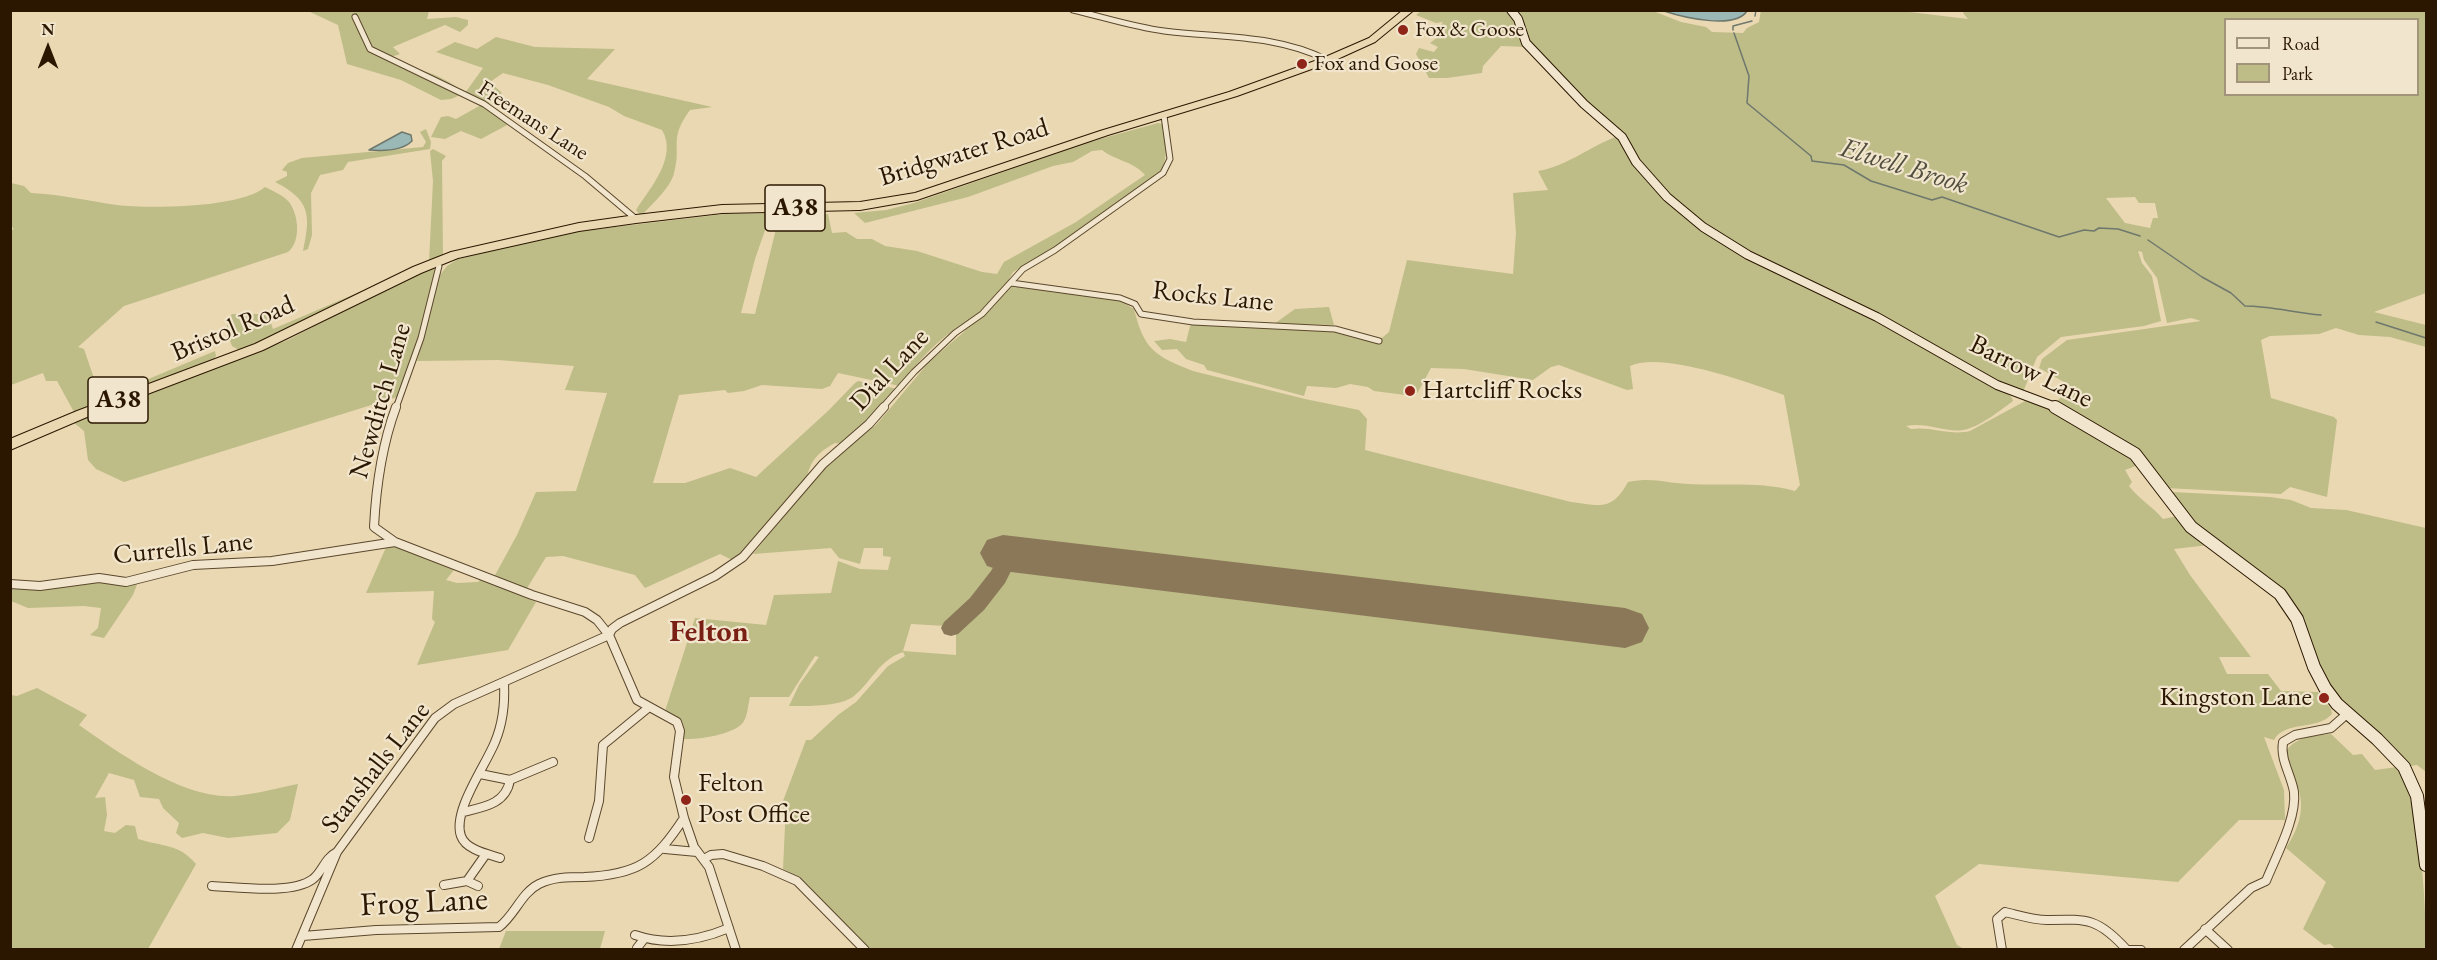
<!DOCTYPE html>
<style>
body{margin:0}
#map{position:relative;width:2437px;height:960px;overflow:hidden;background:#ead8b2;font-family:"EB Garamond",serif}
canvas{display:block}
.frame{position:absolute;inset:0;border:12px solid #2b1700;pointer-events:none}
.legend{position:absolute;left:2224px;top:18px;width:195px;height:78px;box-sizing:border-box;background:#f1e6cd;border:2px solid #a2937b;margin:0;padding:8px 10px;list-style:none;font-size:18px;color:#2b1700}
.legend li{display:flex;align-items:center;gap:12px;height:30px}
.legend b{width:30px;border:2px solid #a2937b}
.north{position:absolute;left:18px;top:18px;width:60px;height:60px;-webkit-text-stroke:4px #f1e6cd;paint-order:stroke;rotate:0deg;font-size:16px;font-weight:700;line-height:24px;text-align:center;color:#2b1700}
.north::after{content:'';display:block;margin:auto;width:21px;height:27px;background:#2b1700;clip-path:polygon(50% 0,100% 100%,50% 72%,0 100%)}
</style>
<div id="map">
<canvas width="2437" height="960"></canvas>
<div class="frame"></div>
<ul class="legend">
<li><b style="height:8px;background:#f1e6cd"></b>Road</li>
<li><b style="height:16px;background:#bebc87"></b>Park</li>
</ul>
<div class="north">N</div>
</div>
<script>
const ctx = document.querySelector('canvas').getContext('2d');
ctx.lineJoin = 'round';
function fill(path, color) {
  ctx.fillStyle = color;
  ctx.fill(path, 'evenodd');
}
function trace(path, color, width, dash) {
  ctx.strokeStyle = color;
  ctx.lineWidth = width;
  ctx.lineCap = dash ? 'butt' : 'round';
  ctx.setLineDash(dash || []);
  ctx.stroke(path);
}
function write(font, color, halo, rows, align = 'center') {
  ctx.font = font + ' "EB Garamond",serif';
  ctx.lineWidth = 4.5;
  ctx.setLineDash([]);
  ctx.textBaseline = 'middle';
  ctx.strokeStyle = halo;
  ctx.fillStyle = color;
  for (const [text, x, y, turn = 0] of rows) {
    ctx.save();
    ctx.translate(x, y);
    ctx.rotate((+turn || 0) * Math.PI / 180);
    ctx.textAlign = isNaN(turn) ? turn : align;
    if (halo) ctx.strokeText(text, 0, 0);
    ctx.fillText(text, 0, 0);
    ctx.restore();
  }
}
fill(new Path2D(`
 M 1761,10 L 1893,10 L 1968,19 L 1963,13 L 1965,11 L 2426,11 L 2426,293 L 2374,312 L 2426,325 L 2426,347 L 2390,337 L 2359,335 L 2336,328 L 2319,334 L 2270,336 L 2261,340 L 2271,398 L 2334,417 L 2337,420 L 2327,497 L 2290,487 L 2281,494 L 2166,488 L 2145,458 L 2057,401 L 2067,392 L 2061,389 L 2064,382 L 2039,368 L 2042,359 L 2067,340 L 2201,321 L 2191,318 L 2167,323 L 2157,278 L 2144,260 L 2142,252 L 2138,251 L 2142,263 L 2152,276 L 2161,321 L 2144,326 L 2061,337 L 2037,357 L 2023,392 L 1996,381 L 1726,238 L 1699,220 L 1660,184 L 1635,155 L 1626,135 L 1592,106 L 1536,49 L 1528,40 L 1515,11 L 1653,11 L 1681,22 L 1706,27 L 1712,32 L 1743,33 L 1747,28 L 1759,22 ZM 2226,20 L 2418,20 L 2418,94 L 2226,94 ZM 2135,197 L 2139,203 L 2155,203 L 2158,218 L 2153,218 L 2150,228 L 2125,223 L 2106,198 Z
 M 308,11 L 429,11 L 427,19 L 456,17 L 468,20 L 468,25 L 460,32 L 445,25 L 393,47 L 400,54 L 391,57 L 397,66 C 424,68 444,77 465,93 L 483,68 L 436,52 L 455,42 L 477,49 L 496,37 L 535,47 L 615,49 L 587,79 L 712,107 L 690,110 C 668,140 682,144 674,173 C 671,187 653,203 643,214 L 640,215 L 636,210 C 650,188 678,157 662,130 L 624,116 L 609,107 L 548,85 L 503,73 L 490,82 L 502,93 L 489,104 L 465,93 L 451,99 L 441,100 L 401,80 L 347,64 L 338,25 Z
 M 1421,11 L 1507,11 L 1512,15 L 1527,47 L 1501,46 L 1483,66 L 1482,73 L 1447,78 L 1429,78 L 1416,54 L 1419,48 L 1434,52 L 1438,47 L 1430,43 L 1446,31 L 1439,28 L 1443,22 L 1436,23 L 1416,15 Z
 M 481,105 L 509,124 L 481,139 L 461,131 L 445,139 L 431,137 L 441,117 L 448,116 L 456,119 Z
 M 1158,123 L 1162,124 C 1165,145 1170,155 1159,174 L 1052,250 L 1013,272 L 1009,279 L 1015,288 L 1017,286 L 1119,300 L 1134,309 C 1144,350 1155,356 1193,371 L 1305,399 L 1359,410 L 1367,419 L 1365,450 L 1571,502 C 1601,506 1612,511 1628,482 C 1654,477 1664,483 1688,484 C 1725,486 1759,481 1795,491 L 1800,485 L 1784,395 C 1750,383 1662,351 1630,366 L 1633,389 L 1627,390 L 1559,365 L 1551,367 L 1533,380 L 1464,369 L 1431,368 L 1418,392 L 1413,396 L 1374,391 L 1368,387 L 1350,384 L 1336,388 L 1307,386 L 1304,396 L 1207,370 L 1204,365 L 1186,359 L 1177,349 L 1162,350 L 1154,341 L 1170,339 L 1186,342 L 1190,326 L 1193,324 L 1332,331 L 1359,339 L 1377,342 L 1389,332 L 1407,260 L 1513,274 L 1516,233 L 1513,193 L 1548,190 L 1538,171 C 1568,166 1590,146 1618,136 L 1687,218 L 1873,317 L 2011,396 L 2013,401 C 2001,410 1978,428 1963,430 C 1946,433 1927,422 1906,426 L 1911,429 C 1931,426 1950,436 1970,431 L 2027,400 L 2053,410 L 2141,464 L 2125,470 L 2132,482 L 2129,486 C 2139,499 2153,507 2163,519 L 2178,516 L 2209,545 L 2174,549 L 2190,575 L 2251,657 L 2219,657 L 2227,674 L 2268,674 L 2281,691 L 2318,692 L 2331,709 L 2332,714 C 2317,731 2285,720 2274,740 L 2264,737 L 2284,790 L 2285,820 L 2239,820 L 2178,882 L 1979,864 L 1935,896 L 1957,945 L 1964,949 L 870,949 L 799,878 L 783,869 L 785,826 L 783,801 L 806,740 L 811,740 L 838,715 L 856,702 L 888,666 L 905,656 L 903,652 C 879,660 872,681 854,696 C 840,707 807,706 789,706 L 799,685 L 819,657 L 815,656 L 789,697 L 750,697 C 748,704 748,714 744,721 C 737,734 698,740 684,739 C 684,719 683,719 664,714 L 695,618 L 766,625 L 774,595 L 831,593 L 838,561 L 860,569 L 888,570 L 891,557 L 883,556 L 883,548 L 864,548 L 860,564 L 839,558 L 831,548 L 753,554 L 828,463 L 877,424 L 929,362 L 965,331 L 967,322 C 939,337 918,361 900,386 L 838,373 L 830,386 L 822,389 L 762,385 L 744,391 L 728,393 L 725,390 L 679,395 L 653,483 L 685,483 L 730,468 L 756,477 L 829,410 L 855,383 L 858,381 L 898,389 L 891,398 L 842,444 L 835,443 C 817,453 810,461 806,481 L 734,561 L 720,554 L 645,588 L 635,575 L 563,556 L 546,557 L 526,590 L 494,577 L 517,535 L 536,492 L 576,491 L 607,393 L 565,390 L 574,366 L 498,360 L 417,361 L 440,275 L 447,266 L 458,259 L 572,232 L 725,214 L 771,213 L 755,259 L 741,313 L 755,314 L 780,213 L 828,214 L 832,233 L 846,232 L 857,239 L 872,239 L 885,246 L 917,251 L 982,272 L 997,274 L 1004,262 L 1076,222 L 1145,175 C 1133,161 1116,161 1102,150 L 1092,151 L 1073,162 L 1053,166 L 968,197 L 865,223 L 854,213 L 886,210 L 914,203 L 1089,142 ZM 1011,549 L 1620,623 L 1625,625 L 1628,632 L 1623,633 L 1028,560 L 1011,565 L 998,584 L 960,627 L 956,633 L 956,655 L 903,651 L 911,624 L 946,626 L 973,603 L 996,575 L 1004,550 Z
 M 426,129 L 431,142 L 430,149 L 348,162 L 343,170 L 320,175 L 311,193 L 312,235 L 308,249 L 303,251 C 311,214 310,200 275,182 L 287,176 L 287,172 L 282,170 L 288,163 L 302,158 L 423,147 L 426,142 L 420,132 Z
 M 433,149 L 446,156 L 442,161 L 443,257 L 429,262 L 433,181 L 430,151 Z
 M 11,183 L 24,186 L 31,193 C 60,194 88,201 117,205 C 149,209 241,208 265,187 C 273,191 283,195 289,202 C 299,215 301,242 288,252 L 124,306 L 78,347 L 84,349 L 101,399 L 215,351 L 216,356 L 213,360 L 74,412 L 57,381 L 46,381 L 43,373 L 11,385 L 10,231 L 14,229 L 11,226 Z
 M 433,267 L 435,268 L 423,323 L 397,397 L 124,482 L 96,469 L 88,460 L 84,431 L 73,422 L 288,340 L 404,279 Z
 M 399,275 L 293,329 L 245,349 L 237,349 L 232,346 C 228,334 223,325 232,314 L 268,314 L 273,329 Z
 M 1329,307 L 1334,325 L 1274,324 L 1295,309 Z
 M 2172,492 L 2270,497 L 2291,500 L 2311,508 L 2346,510 L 2426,528 L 2426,772 L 2417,765 L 2411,766 L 2395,748 L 2338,700 L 2268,577 L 2197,528 L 2171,495 Z
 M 387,545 L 393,545 L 454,570 L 446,580 L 457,583 L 478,582 L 481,579 L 536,602 L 508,650 L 417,665 L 435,622 L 432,619 L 434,591 L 366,593 Z
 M 97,581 L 138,582 L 133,595 L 104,638 L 90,635 L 98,628 L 101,608 L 84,606 L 28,608 L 11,601 L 11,586 Z
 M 37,688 L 87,715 L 79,725 C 119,753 184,800 235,796 C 256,794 278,788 298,784 L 290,820 L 277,833 L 228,838 L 203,833 L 182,838 L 176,833 L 179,823 L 163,808 L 159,799 L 140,797 L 134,780 L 109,773 L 95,798 L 105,797 L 107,815 L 104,831 L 115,833 L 126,825 L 135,826 L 138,839 C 163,847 178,843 196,864 L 148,949 L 11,949 L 11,695 L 17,696 Z
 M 2349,723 L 2355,724 C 2367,735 2383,746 2393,759 C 2421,796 2426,902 2426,949 L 2337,950 L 2330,944 L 2324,945 L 2303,929 L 2326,882 L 2286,848 C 2297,831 2305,812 2299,791 C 2295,777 2287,765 2287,750 C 2297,736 2315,736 2331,734 L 2353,755 L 2362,754 L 2375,770 L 2397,767 Z
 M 506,931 L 605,931 L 600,949 L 499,949 Z`), '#bebc87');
const water = new Path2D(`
 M 1664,11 L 1747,11 C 1735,30 1682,17 1664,11 Z
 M 402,132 L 411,135 L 412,141 C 402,151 382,151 369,150 Z`);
fill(water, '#9ab8b5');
trace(water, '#6e786d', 1.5);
trace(new Path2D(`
 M 1755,16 L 1756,10
 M 1733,30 L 1733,26 L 1752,21
 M 1734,33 L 1749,76 L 1747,103 L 1811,156 L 1812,161 L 1844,165 L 1871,181 L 1932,200 L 1942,197 L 2059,237 L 2084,230 L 2094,231 L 2099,228 L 2118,229 L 2140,236
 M 2148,240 L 2202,277 L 2231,293 L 2245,306 C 2271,306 2295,313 2321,315
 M 2376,322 L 2426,338`), '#6e786d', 1.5);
fill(new Path2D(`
 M 1021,547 L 1028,550 L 1030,555 L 1028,560 L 1013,567 L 1005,583 L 984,610 L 958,634 L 951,636 L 944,634 L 941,628 L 944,622 L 970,598 L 991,571 L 999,557 Z`), '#8a7859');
fill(new Path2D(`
 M 1003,535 L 1625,608 L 1642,614 L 1649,628 L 1642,642 L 1625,648 L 1003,571 L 987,566 L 980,553 L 987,540 Z`), '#8a7859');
const streetFar1 = new Path2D(`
 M 1073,10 C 1103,17 1133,27 1164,31 C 1219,38 1276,34 1327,60
 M 355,17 L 370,49 L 484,104 L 585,176 L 636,219
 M 1011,283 L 1120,298 L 1135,304 L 1141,314 L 1193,322 L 1335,329 L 1379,341
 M 396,408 L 421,338 L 439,266 L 437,262
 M 882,408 L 914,372 L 955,333 L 982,314 L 1023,269 L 1055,250 L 1163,173 L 1170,159 L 1164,116`);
const street = new Path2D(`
 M 395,542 L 374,527 C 376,487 382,445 396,407
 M 10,584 L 40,586 L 99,578 L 126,582 L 193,565 L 272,561 L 395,542 L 532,595 L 585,612 L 597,620 L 609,635 L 637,700 L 677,722 L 680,731 L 674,777 L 684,818 L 694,847 L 709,867 L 736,950
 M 609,635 L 612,629 L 620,623 L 715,576 L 743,557 L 823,464 L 869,424 L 884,407
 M 480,774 L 510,780 L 553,762
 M 463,812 C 484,807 506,804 510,780
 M 589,838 L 599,801 L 603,745 L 648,708
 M 665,849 L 697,852
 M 500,858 C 488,854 466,850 461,836 C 452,811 486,765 495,742 C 503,723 505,703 504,683
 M 704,859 L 711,855 L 723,854 L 763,866 L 797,881 L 865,950
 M 467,881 L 486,854
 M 444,885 L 467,881 L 478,886
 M 212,886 C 237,887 292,895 313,879 C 323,871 324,859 337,852
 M 2205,929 L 2228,950
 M 635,935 C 667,946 698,941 729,928
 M 303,936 L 376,930 L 499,927 C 515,915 521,893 539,884 C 553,877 569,877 584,877 C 638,875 655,862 684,818
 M 637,948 L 644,939
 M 296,950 L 337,852 L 435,718 L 454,704 L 609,635
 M 2002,950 L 1997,919 L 2005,912 C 2018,915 2034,920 2047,920 C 2088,919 2098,918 2127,950
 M 2129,950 L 2141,950
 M 2184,950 L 2251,888 L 2266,881 C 2276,856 2297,818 2294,792 C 2291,774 2280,760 2283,742 L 2295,735 L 2331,728 L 2348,713`);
const secondaryFar1 = new Path2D(`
 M 1511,10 L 1518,19 L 1526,43 L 1584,104 L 1622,137 L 1636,162 L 1667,197 L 1703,227 L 1748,255 L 1877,317 L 1997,385 L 2058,408`);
const secondary = new Path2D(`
 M 2055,407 L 2135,454 L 2191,527 L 2280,594 L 2297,619 L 2314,667 L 2325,688 L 2337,704 L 2377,739 L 2404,767 L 2417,796 L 2426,865`);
const highway = new Path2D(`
 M 1403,10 L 1414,10 L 1375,42 L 1331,62 L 1237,96 L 1108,135 L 917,200 L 860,210 L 722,213 L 636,223 L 579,231 L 458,258 L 421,273 L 263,350 L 87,417 L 10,450 L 10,439 L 77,411 L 255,344 L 413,267 L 451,252 L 579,223 L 636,215 L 722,205 L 860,202 L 915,193 L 1100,131 L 1229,92 L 1323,58 L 1369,38 Z`);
trace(streetFar1, '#5b472c', 7);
trace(street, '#5b472c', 10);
trace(secondaryFar1, '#2b1700', 10);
trace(secondary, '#2b1700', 14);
trace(highway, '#2b1700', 2);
trace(streetFar1, '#f1e6cd', 5);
trace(street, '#f1e6cd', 8);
trace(secondaryFar1, '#f1e6cd', 8);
trace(secondary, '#f1e6cd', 12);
fill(highway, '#ead8b2');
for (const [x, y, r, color] of [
 [1403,30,6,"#8f2418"],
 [1302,64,6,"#8f2418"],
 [1410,391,6,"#8f2418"],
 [2324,698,6,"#8f2418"],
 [686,800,6,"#8f2418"]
]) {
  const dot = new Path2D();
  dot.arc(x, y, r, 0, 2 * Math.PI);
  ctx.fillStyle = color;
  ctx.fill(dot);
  trace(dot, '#f1e6cd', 2);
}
write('22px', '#2b1700', '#f1e6cd', [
 ["Fox & Goose",1415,30],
 ["Fox and Goose",1314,64]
], 'left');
write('22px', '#2b1700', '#f1e6cd', [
 ["Freemans Lane",533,121,33]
]);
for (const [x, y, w] of [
 [795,208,60],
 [118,400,60]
]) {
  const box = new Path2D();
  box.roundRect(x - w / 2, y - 23, w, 46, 4.5);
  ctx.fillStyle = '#f1e6cd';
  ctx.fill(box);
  trace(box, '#2b1700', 1.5);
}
write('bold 26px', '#2b1700', null, [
 ["A38",795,208],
 ["A38",118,400]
]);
write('27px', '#2b1700', '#f1e6cd', [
 ["Bridgwater Road",964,153,-17],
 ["Rocks Lane",1213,297,6],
 ["Bristol Road",233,329,-23],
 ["Dial Lane",890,370,-47],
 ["Barrow Lane",2031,372,26],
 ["Newditch Lane",381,401,-74],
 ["Currells Lane",183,549,-6],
 ["Stanshalls Lane",376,768,-52]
]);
write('27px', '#2b1700', '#f1e6cd', [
 ["Hartcliff Rocks",1422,391],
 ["Kingston Lane",2312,698,"right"],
 ["Felton",698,784],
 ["Post Office",698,815]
], 'left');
write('italic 28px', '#524f3f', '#f1e6cd', [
 ["Elwell Brook",1904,167,17]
]);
write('bold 30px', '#7a1f14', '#f1e6cd', [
 ["Felton",709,633]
]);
write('33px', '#2b1700', '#f1e6cd', [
 ["Frog Lane",424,903,-3]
]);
</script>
